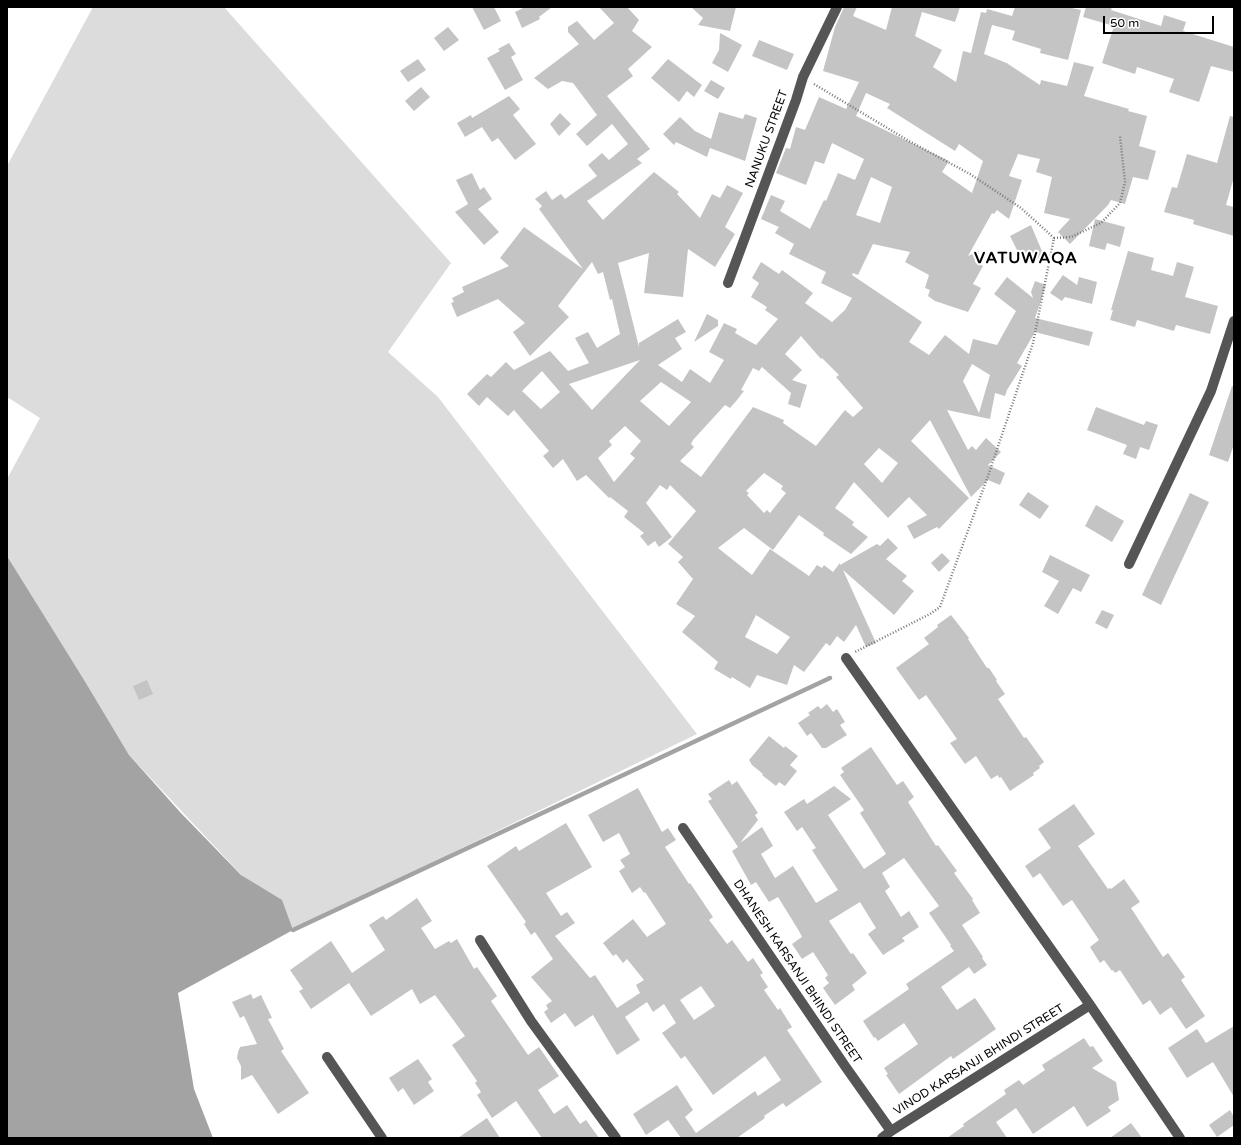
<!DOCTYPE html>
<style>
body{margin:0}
#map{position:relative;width:1241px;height:1145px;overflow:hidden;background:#fff;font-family:"Varela Round",sans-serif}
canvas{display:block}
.frame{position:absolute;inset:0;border:8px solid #000;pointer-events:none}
.scale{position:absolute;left:1103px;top:16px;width:111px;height:18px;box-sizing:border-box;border:2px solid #000;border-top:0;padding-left:5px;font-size:12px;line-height:14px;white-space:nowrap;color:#000;-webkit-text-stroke:3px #fff;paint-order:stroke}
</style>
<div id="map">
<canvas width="1241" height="1145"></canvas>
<div class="frame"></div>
<div class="scale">50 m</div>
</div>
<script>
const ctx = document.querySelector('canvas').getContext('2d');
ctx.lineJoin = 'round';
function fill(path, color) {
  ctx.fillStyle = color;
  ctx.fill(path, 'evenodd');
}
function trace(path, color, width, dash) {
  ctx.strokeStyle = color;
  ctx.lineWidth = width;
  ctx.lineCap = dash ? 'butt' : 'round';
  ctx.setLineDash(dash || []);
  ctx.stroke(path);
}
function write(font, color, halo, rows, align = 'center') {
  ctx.font = font + ' "Varela Round",sans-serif';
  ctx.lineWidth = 4;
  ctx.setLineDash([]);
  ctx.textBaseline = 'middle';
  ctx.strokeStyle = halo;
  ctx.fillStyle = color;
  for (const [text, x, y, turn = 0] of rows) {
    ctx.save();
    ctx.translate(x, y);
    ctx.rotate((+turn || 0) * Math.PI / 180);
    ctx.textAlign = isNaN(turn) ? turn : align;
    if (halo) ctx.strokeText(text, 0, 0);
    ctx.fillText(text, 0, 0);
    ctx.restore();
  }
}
fill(new Path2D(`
 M 93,7 L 224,7 L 451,263 L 388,352 L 438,397 L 697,734 L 293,930 L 129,755 L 7,556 L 7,479 L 40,418 L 7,397 L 7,166 Z`), '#dcdcdc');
fill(new Path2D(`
 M 7,556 L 84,680 L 129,755 L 180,812 L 241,875 L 282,900 L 293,930 L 178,993 L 194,1089 L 213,1138 L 7,1138 Z`), '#a3a3a3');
trace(new Path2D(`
 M 293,930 L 830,678`), '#a3a3a3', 4.5);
fill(new Path2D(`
 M 472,7 L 494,7 L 501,21 L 484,30 Z
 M 525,7 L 552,7 L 539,17 L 540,19 L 522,28 L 515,12 Z
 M 599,7 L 627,7 L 639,20 L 632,31 L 652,47 L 628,69 L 633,76 L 607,96 L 650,149 L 637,159 L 642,163 L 587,201 L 603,220 L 654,172 L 679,192 L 677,194 L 700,218 L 712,194 L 720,198 L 727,185 L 743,193 L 725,227 L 735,234 L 715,267 L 688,249 L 683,297 L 644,293 L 649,253 L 618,263 L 639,347 L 639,343 L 678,319 L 686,332 L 675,338 L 682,349 L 658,365 L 682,382 L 690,369 L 710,383 L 724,360 L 709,352 L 724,323 L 737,329 L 735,333 L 756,345 L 778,319 L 765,310 L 767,307 L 751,297 L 759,283 L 752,278 L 761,262 L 779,274 L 782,270 L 813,293 L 805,303 L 832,322 L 845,310 L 852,298 L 821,283 L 826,272 L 789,254 L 794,244 L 775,233 L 779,227 L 761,219 L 771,195 L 785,201 L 780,211 L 810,229 L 824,200 L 826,201 L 838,173 L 855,180 L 864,159 L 832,143 L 824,164 L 815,161 L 806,185 L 776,173 L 786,148 L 790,149 L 796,127 L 805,130 L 819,97 L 846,109 L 859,82 L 823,71 L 835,27 L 844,7 L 857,7 L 853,16 L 886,30 L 892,7 L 960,7 L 955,22 L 922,12 L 915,36 L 942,50 L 933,67 L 956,82 L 963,51 L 971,53 L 981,12 L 986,13 L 987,9 L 1012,16 L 1015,7 L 1067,7 L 1081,10 L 1068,60 L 1040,53 L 1041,49 L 1012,40 L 1015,31 L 992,25 L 984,54 L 1009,64 L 1008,64 L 1040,85 L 1041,80 L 1067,86 L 1074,62 L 1094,67 L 1084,96 L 1129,109 L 1128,111 L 1147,116 L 1139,146 L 1156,151 L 1148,180 L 1133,177 L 1125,204 L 1111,200 L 1108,205 L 1070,244 L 1058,232 L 1070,219 L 1044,213 L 1052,177 L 1036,172 L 1040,159 L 1018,154 L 1009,176 L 1022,180 L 1009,219 L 997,210 L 994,214 L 992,213 L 968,256 L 979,251 L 975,262 L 983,266 L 973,284 L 981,288 L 968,312 L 935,301 L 928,296 L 930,290 L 925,288 L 929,275 L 905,262 L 910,252 L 873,244 L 858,275 L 853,273 L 852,275 L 922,322 L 909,342 L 929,355 L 945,335 L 969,354 L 973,339 L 997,345 L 1016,311 L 994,294 L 1007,277 L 1033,298 L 1031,292 L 1035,281 L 1046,285 L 1035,318 L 1093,332 L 1089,346 L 1035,332 L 1017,363 L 1022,366 L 1007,390 L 1005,396 L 995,393 L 990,419 L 947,410 L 968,450 L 972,446 L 976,450 L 986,438 L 1001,452 L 988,465 L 1005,473 L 1000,485 L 988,480 L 971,497 L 930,420 L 911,441 L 969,498 L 939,529 L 937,527 L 914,539 L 907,526 L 927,515 L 909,497 L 888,518 L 854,482 L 835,508 L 854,522 L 852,525 L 868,537 L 851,554 L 823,535 L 824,533 L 799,515 L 773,550 L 744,528 L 718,548 L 752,575 L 770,549 L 809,576 L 817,565 L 822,568 L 824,565 L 833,572 L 840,563 L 840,565 L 877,544 L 880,546 L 888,538 L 898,548 L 886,559 L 907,576 L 902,581 L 914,591 L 894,615 L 843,570 L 876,643 L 866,647 L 856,625 L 844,642 L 837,636 L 830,646 L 826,643 L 804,672 L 794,665 L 787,685 L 757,675 L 750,688 L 732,677 L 731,679 L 714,669 L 718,662 L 682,632 L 695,616 L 676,604 L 693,579 L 678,562 L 683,557 L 668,544 L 696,511 L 670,485 L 667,490 L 660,485 L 646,503 L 672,537 L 659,547 L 655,541 L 648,546 L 640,536 L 644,533 L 624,517 L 628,511 L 610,497 L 609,498 L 586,475 L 577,481 L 563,459 L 553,468 L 543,456 L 549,451 L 514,410 L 508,416 L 487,397 L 479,406 L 467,394 L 487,374 L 491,377 L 506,362 L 514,370 L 550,351 L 568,371 L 589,363 L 575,338 L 588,332 L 597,348 L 620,334 L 612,299 L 610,300 L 603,272 L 598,274 L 592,262 L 558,306 L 569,317 L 530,356 L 513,332 L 525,323 L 498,299 L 457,317 L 451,303 L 454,302 L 452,298 L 464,292 L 462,287 L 509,266 L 500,258 L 524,227 L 583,269 L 539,209 L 542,206 L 535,199 L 546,191 L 552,200 L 561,194 L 565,199 L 597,176 L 588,165 L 602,153 L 609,160 L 628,144 L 612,124 L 587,146 L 576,134 L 597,115 L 573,83 L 562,81 L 548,89 L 534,78 L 579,44 L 568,32 L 568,27 L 577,21 L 594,40 L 614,23 ZM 866,93 L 890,104 L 887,108 L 955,151 L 959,144 L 983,161 L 972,193 L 942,172 L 949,161 L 856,116 ZM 871,177 L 892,187 L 880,223 L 856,215 ZM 801,336 L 821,359 L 822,358 L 839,375 L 836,377 L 863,408 L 853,417 L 845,410 L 816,446 L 783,423 L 784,420 L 753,407 L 701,477 L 680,461 L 694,447 L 691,444 L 693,440 L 725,405 L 730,408 L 737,400 L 744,391 L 741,390 L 753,368 L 759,371 L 762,367 L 791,393 L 788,404 L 800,408 L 807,385 L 792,380 L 802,370 L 785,354 ZM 640,360 L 592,410 L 569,384 ZM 972,364 L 990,375 L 979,413 L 963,381 ZM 542,371 L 560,392 L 541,409 L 522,391 ZM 661,382 L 691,402 L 669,426 L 640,401 ZM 625,426 L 641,441 L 630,454 L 635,458 L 614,482 L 598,458 L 612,445 L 609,441 ZM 879,448 L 898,463 L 882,483 L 864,464 ZM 764,473 L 783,486 L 781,489 L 786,493 L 770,513 L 767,510 L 764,513 L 747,495 L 749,493 L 746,491 ZM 756,615 L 790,637 L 777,654 L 745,637 Z
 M 691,7 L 736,7 L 730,31 L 698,25 L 703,18 Z
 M 1086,7 L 1112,7 L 1111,10 L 1161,26 L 1164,15 L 1186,22 L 1183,31 L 1234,47 L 1234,72 L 1211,66 L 1199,102 L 1169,92 L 1174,79 L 1137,67 L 1135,74 L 1102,63 L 1114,26 L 1083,17 Z
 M 448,27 L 459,40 L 444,51 L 434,38 Z
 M 720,33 L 742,45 L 728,72 L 712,63 L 719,50 Z
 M 759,40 L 794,54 L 787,70 L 752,56 Z
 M 509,43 L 516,54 L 511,57 L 523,80 L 505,90 L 487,58 L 500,51 L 498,49 Z
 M 418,59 L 426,70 L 408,82 L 400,71 Z
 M 668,59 L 702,85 L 694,97 L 687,91 L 679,102 L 651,78 Z
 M 711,80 L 725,88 L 718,99 L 704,91 Z
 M 421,87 L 430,97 L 414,111 L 405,101 Z
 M 509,96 L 520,109 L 513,115 L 536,144 L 515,160 L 498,138 L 492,142 L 482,127 L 465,137 L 457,123 L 471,115 L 472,118 Z
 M 719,112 L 743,119 L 745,114 L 757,118 L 745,161 L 710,148 L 707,157 L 676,142 L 674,145 L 663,134 L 680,117 L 695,131 L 711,139 Z
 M 560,113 L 571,124 L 559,136 L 550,124 Z
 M 1230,116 L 1234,117 L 1234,177 L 1226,205 L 1234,207 L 1234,236 L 1193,224 L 1194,220 L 1164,212 L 1172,187 L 1177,188 L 1187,154 L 1217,163 Z
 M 472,173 L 480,190 L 484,187 L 492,199 L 478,209 L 499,232 L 484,245 L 455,212 L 468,204 L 456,180 Z
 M 1095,219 L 1125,227 L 1120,247 L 1107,243 L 1105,250 L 1089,246 Z
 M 1031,225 L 1044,256 L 1024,264 L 1010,236 Z
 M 1128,251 L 1154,258 L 1151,270 L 1173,276 L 1177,262 L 1194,267 L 1185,297 L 1218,306 L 1210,334 L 1176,325 L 1174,331 L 1137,320 L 1135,327 L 1110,320 L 1113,310 L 1111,310 Z
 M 1063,275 L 1077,285 L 1079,277 L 1097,282 L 1092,304 L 1065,297 L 1062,301 L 1050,293 Z
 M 707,314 L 718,320 L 718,326 L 694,342 Z
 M 1232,386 L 1234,387 L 1234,444 L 1228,462 L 1209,455 Z
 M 1096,407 L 1144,425 L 1146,421 L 1158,425 L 1149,450 L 1140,447 L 1136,459 L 1123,454 L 1127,445 L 1087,430 Z
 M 1028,492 L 1049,506 L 1040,519 L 1019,505 Z
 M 1190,493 L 1209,502 L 1161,605 L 1142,595 Z
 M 1096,505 L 1124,521 L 1112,542 L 1085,526 Z
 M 942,553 L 950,561 L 939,572 L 931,563 Z
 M 1050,555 L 1090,575 L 1081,592 L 1073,588 L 1058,614 L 1044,606 L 1059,581 L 1042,572 Z
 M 1102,610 L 1114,615 L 1107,629 L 1095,623 Z
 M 951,615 L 969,638 L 968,639 L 987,668 L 989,668 L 997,680 L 996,681 L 1005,694 L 998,699 L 1024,738 L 1026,737 L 1044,762 L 1039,766 L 1040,768 L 1033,773 L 1034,775 L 1010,791 L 1001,777 L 999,778 L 998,775 L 991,779 L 976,756 L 965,764 L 950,743 L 957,739 L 926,695 L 919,700 L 896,668 L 929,644 L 924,638 L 938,627 L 937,625 Z
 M 147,680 L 153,694 L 139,700 L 133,686 Z
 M 827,704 L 833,712 L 837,709 L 845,722 L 840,725 L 847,735 L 826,748 L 822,748 L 811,733 L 807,736 L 798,723 L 810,715 L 808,713 L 818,706 L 821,709 Z
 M 769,736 L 784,748 L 785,746 L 798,756 L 790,765 L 797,771 L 785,786 L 779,782 L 776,786 L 762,775 L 763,774 L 752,765 L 749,760 Z
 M 871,747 L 897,785 L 903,781 L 914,797 L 908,802 L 936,846 L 938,845 L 957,871 L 954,873 L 973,899 L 972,900 L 980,913 L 962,925 L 983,957 L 982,958 L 987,965 L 974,974 L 969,967 L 941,987 L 957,1010 L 975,998 L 996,1029 L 953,1059 L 951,1056 L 899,1094 L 886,1075 L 888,1074 L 884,1068 L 918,1044 L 904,1023 L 878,1041 L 875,1037 L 874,1038 L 863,1021 L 909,989 L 906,984 L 954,951 L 950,946 L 951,945 L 929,913 L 939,906 L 904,858 L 882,873 L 890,887 L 885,891 L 901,917 L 909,911 L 919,927 L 902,938 L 905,941 L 883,955 L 868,934 L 876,928 L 860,902 L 829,921 L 851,954 L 853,953 L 867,973 L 852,985 L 855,990 L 835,1005 L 823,988 L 829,983 L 825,978 L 828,975 L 813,952 L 802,959 L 792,944 L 802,937 L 799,931 L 778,897 L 769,902 L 756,882 L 751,885 L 732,851 L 738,847 L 708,801 L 712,799 L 708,794 L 729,780 L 732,785 L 737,781 L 758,813 L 755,815 L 758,820 L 740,843 L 762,827 L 773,846 L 761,854 L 775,878 L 793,866 L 816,903 L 838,890 L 812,850 L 816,848 L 802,827 L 797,831 L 784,812 L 804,799 L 807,804 L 834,786 L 851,799 L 828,815 L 864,869 L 886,854 L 860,813 L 864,810 L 840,775 L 844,772 L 841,768 Z
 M 638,788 L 662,832 L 668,828 L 676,840 L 665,847 L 689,884 L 690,883 L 713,917 L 709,920 L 727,944 L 732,940 L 748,962 L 753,958 L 763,973 L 760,975 L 768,987 L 764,990 L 778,1010 L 780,1008 L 792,1027 L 787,1030 L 822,1082 L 786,1107 L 783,1103 L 764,1116 L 765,1118 L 737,1138 L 681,1138 L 668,1120 L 646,1135 L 633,1114 L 677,1085 L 693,1110 L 685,1117 L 696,1133 L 755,1091 L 758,1096 L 781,1080 L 765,1056 L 713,1095 L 685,1056 L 681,1059 L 662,1033 L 676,1023 L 664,1004 L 653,1012 L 647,1002 L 625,1017 L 640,1040 L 617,1055 L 593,1015 L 575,1027 L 565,1013 L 551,1023 L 544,1012 L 548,1009 L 546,1005 L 552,1001 L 531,977 L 553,959 L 535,932 L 531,935 L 524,924 L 526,922 L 487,866 L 516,846 L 519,851 L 566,823 L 592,867 L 546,893 L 561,916 L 567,912 L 575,923 L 555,936 L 590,978 L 595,975 L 617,1008 L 640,993 L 636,985 L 644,980 L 627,959 L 623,963 L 616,954 L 613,956 L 603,943 L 633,919 L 647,937 L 666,924 L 645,892 L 644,893 L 640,887 L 632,893 L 619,871 L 625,867 L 620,860 L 630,854 L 619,833 L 603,842 L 588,815 ZM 701,986 L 715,1006 L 694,1020 L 680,1000 Z
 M 1074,804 L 1095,834 L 1078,846 L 1108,889 L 1110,888 L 1111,889 L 1124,879 L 1140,902 L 1131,908 L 1163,957 L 1168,953 L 1185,977 L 1181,980 L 1205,1016 L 1186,1029 L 1171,1007 L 1160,1015 L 1150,1000 L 1143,1005 L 1120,970 L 1115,973 L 1113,970 L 1112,971 L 1104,960 L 1100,963 L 1090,947 L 1099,940 L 1072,900 L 1063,906 L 1040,873 L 1033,878 L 1025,866 L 1051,848 L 1038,829 Z
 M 417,898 L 432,921 L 421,928 L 435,949 L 449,941 L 451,943 L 457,939 L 474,969 L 477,967 L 497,996 L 491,1001 L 528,1055 L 539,1047 L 559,1076 L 538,1090 L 554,1114 L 567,1105 L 580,1124 L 586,1120 L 599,1138 L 542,1138 L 516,1101 L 492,1118 L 477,1095 L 481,1092 L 475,1083 L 477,1081 L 452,1045 L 465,1036 L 435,995 L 420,1004 L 412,989 L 371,1016 L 349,983 L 311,1009 L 299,991 L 303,989 L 290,970 L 331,941 L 352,973 L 385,950 L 369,925 L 383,916 L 386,920 Z
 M 251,994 L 253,999 L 261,995 L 272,1018 L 268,1019 L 284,1049 L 281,1051 L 309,1093 L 278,1114 L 252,1075 L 241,1080 L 241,1066 L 237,1058 L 238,1052 L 240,1047 L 257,1044 L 244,1016 L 240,1018 L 232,1002 Z
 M 1234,1026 L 1234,1097 L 1213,1062 L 1187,1078 L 1168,1048 L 1197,1029 L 1206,1043 Z
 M 1084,1038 L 1090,1047 L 1093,1046 L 1103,1061 L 1092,1068 L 1116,1082 L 1119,1100 L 1108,1107 L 1111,1111 L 1087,1127 L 1074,1106 L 1033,1134 L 1016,1108 L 996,1122 L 1007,1138 L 947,1138 L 964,1126 L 963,1124 L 1006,1094 L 1004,1090 L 1019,1080 L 1023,1085 L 1045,1070 L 1042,1065 Z
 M 418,1059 L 432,1079 L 428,1082 L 434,1091 L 414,1105 L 403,1088 L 398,1092 L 389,1078 Z
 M 1230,1110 L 1234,1117 L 1234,1125 L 1217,1137 L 1209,1125 Z
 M 487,1118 L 500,1138 L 458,1138 Z
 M 1131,1123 L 1142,1138 L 1110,1138 Z`), '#c4c4c4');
trace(new Path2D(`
 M 814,84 L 909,141 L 970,174 L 1021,208 L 1054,238 L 1033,343 L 988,476 L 940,607 L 930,614 L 855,652
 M 1054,238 L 1071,237 L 1101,223 L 1120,203 L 1125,182 L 1120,136`), '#777', 2.5, [1, 2]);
trace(new Path2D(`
 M 728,283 L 796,100 L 803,77 L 837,7
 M 1129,564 L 1211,391 L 1234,321
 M 846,658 L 1090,1005 L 1180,1138
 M 683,828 L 845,1066 L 891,1131
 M 480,940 L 531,1021 L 616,1138
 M 327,1057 L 382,1138
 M 882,1138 L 891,1131 L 1090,1005`), '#555', 10);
write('12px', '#000', '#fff', [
 ["NANUKU STREET",767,139,-70],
 ["DHANESH KARSANJI BHINDI STREET",797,972,56],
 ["VINOD KARSANJI BHINDI STREET",979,1060,-32]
]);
ctx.letterSpacing = '1px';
write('bold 16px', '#000', '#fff', [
 ["VATUWAQA",1026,259]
]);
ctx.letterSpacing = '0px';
</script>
